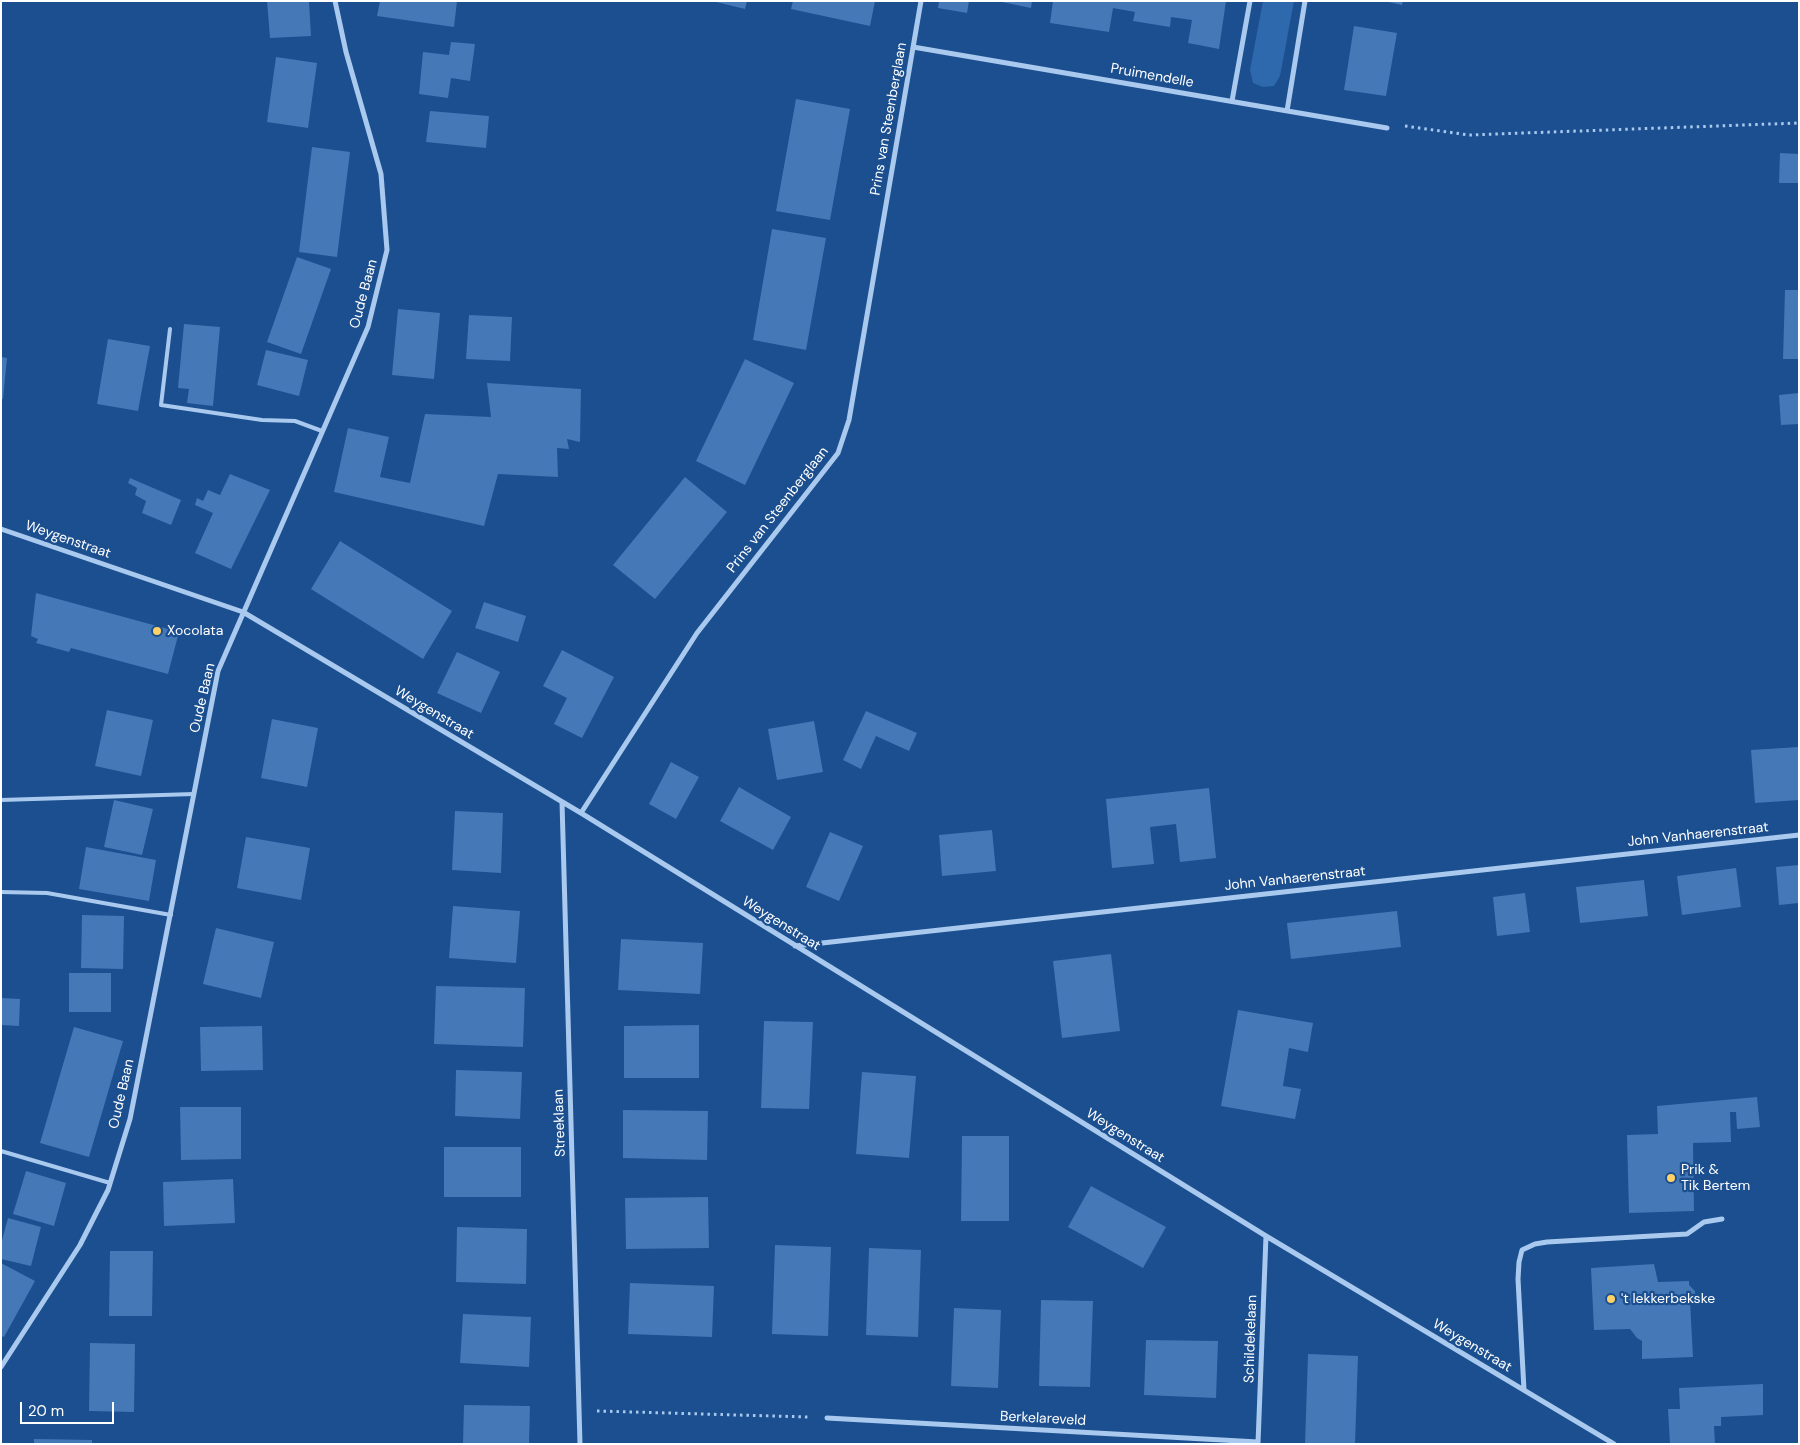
<!DOCTYPE html>
<style>
body{margin:0}
#map{position:relative;width:1800px;height:1445px;overflow:hidden;background:#1b4f8f;font-family:"DM Sans",sans-serif}
canvas{display:block}
.frame{position:absolute;inset:0;border:2px solid #fff;pointer-events:none}
.scale{position:absolute;left:20px;top:1402px;width:94px;height:22px;box-sizing:border-box;border:2px solid #fff;border-top:0;padding-left:6px;font-size:15px;line-height:18px;white-space:nowrap;color:#fff;-webkit-text-stroke:4px #1b4f8f;paint-order:stroke}
</style>
<div id="map">
<canvas width="1800" height="1445"></canvas>
<div class="frame"></div>
<div class="scale">20 m</div>
</div>
<script>
const ctx = document.querySelector('canvas').getContext('2d');
ctx.lineJoin = 'round';
function fill(path, color) {
  ctx.fillStyle = color;
  ctx.fill(path, 'evenodd');
}
function trace(path, color, width, dash) {
  ctx.strokeStyle = color;
  ctx.lineWidth = width;
  ctx.lineCap = dash ? 'butt' : 'round';
  ctx.setLineDash(dash || []);
  ctx.stroke(path);
}
function write(font, color, halo, rows, align = 'center') {
  ctx.font = font + ' "DM Sans",sans-serif';
  ctx.lineWidth = 4.5;
  ctx.setLineDash([]);
  ctx.textBaseline = 'middle';
  ctx.strokeStyle = halo;
  ctx.fillStyle = color;
  for (const [text, x, y, turn = 0] of rows) {
    ctx.save();
    ctx.translate(x, y);
    ctx.rotate((+turn || 0) * Math.PI / 180);
    ctx.textAlign = isNaN(turn) ? turn : align;
    if (halo) ctx.strokeText(text, 0, 0);
    ctx.fillText(text, 0, 0);
    ctx.restore();
  }
}
fill(new Path2D(`
 M 1263,1 L 1294,1 L 1280,76 L 1274,86 L 1263,87 L 1253,83 L 1250,70 Z`), '#2e69ad');
fill(new Path2D(`
 M 267,1 L 309,1 L 311,36 L 270,38 Z
 M 380,1 L 457,1 L 454,27 L 377,16 Z
 M 712,1 L 747,1 L 745,9 Z
 M 793,1 L 875,1 L 870,26 L 791,9 Z
 M 939,1 L 969,1 L 967,13 L 938,8 Z
 M 997,1 L 1032,1 L 1031,8 Z
 M 1053,1 L 1226,1 L 1219,49 L 1188,43 L 1192,20 L 1171,17 L 1170,27 L 1133,21 L 1135,12 L 1113,8 L 1109,32 L 1050,23 Z
 M 1384,1 L 1403,1 L 1402,5 Z
 M 1354,26 L 1397,33 L 1386,96 L 1344,90 Z
 M 451,42 L 475,44 L 470,81 L 451,78 L 448,98 L 419,94 L 423,52 L 449,55 Z
 M 276,57 L 317,63 L 308,128 L 267,122 Z
 M 796,99 L 850,109 L 830,220 L 776,211 Z
 M 430,111 L 489,116 L 486,148 L 426,142 Z
 M 312,147 L 350,152 L 337,257 L 299,252 Z
 M 1780,153 L 1799,154 L 1799,183 L 1779,183 Z
 M 772,229 L 826,238 L 806,350 L 753,340 Z
 M 297,257 L 331,269 L 301,354 L 267,342 Z
 M 1785,290 L 1799,290 L 1799,359 L 1783,359 Z
 M 398,309 L 440,313 L 434,379 L 392,375 Z
 M 469,315 L 512,317 L 510,361 L 466,359 Z
 M 184,324 L 220,327 L 213,406 L 187,403 L 189,389 L 178,388 Z
 M 108,339 L 150,346 L 138,411 L 97,404 Z
 M 266,350 L 308,360 L 299,396 L 257,385 Z
 M 1,357 L 7,358 L 3,399 L 1,399 Z
 M 745,359 L 794,383 L 745,485 L 696,461 Z
 M 487,383 L 581,389 L 580,442 L 567,439 L 569,449 L 557,448 L 558,477 L 498,474 L 484,526 L 334,492 L 348,428 L 389,437 L 380,477 L 410,483 L 425,414 L 491,417 Z
 M 1799,393 L 1799,424 L 1781,425 L 1779,395 Z
 M 230,474 L 270,490 L 231,569 L 195,553 L 213,513 L 195,505 L 197,498 L 203,501 L 208,490 L 220,495 Z
 M 685,477 L 727,512 L 655,599 L 613,565 Z
 M 130,478 L 181,500 L 171,525 L 142,513 L 146,501 L 135,495 L 137,488 L 128,483 Z
 M 340,541 L 452,611 L 423,659 L 311,589 Z
 M 36,593 L 179,632 L 168,674 L 71,648 L 69,652 L 36,643 L 38,639 L 31,636 Z
 M 484,602 L 526,616 L 518,642 L 475,628 Z
 M 562,650 L 614,677 L 582,738 L 554,724 L 567,698 L 543,686 Z
 M 457,652 L 500,672 L 481,713 L 437,693 Z
 M 107,710 L 153,720 L 141,776 L 95,766 Z
 M 866,711 L 917,733 L 909,751 L 876,736 L 861,769 L 843,760 Z
 M 272,719 L 318,728 L 307,787 L 261,778 Z
 M 814,721 L 823,772 L 777,780 L 768,729 Z
 M 1799,747 L 1799,800 L 1755,803 L 1751,750 Z
 M 671,762 L 699,777 L 676,819 L 649,804 Z
 M 739,787 L 791,817 L 773,850 L 720,821 Z
 M 1209,788 L 1216,858 L 1180,862 L 1176,824 L 1150,827 L 1154,864 L 1112,868 L 1106,799 Z
 M 114,800 L 153,809 L 142,855 L 104,847 Z
 M 455,811 L 503,813 L 501,873 L 452,870 Z
 M 992,830 L 996,871 L 942,876 L 939,835 Z
 M 830,832 L 863,846 L 839,901 L 806,887 Z
 M 246,837 L 310,848 L 301,900 L 237,888 Z
 M 86,847 L 156,860 L 149,901 L 79,889 Z
 M 1799,865 L 1799,903 L 1779,905 L 1776,867 Z
 M 1736,868 L 1741,907 L 1682,915 L 1677,876 Z
 M 1644,880 L 1648,916 L 1580,923 L 1576,887 Z
 M 1525,893 L 1530,932 L 1497,936 L 1493,897 Z
 M 453,906 L 520,911 L 516,963 L 449,958 Z
 M 1397,911 L 1401,947 L 1291,959 L 1287,923 Z
 M 82,915 L 124,916 L 123,969 L 81,968 Z
 M 216,928 L 274,942 L 261,998 L 203,984 Z
 M 621,939 L 703,943 L 700,994 L 618,990 Z
 M 1111,954 L 1120,1031 L 1062,1038 L 1053,961 Z
 M 69,973 L 111,973 L 111,1012 L 69,1012 Z
 M 436,986 L 525,988 L 523,1047 L 434,1044 Z
 M 1,998 L 20,999 L 19,1026 L 1,1025 Z
 M 1238,1010 L 1313,1023 L 1308,1052 L 1289,1048 L 1283,1086 L 1301,1089 L 1295,1119 L 1221,1106 Z
 M 764,1021 L 813,1022 L 809,1109 L 761,1108 Z
 M 699,1025 L 699,1078 L 624,1078 L 624,1026 Z
 M 262,1026 L 263,1070 L 201,1071 L 200,1027 Z
 M 74,1027 L 123,1041 L 89,1157 L 40,1143 Z
 M 456,1070 L 522,1072 L 520,1119 L 455,1116 Z
 M 862,1072 L 916,1076 L 909,1158 L 856,1154 Z
 M 1757,1097 L 1760,1127 L 1737,1129 L 1736,1112 L 1730,1112 L 1731,1142 L 1693,1143 L 1694,1211 L 1629,1213 L 1627,1135 L 1658,1134 L 1657,1106 Z
 M 180,1107 L 241,1107 L 241,1159 L 181,1160 Z
 M 623,1110 L 708,1111 L 707,1160 L 623,1158 Z
 M 962,1136 L 1009,1136 L 1009,1221 L 961,1221 Z
 M 444,1147 L 521,1147 L 521,1197 L 444,1197 Z
 M 26,1171 L 66,1183 L 54,1226 L 13,1214 Z
 M 233,1179 L 235,1223 L 164,1226 L 163,1182 Z
 M 1091,1186 L 1166,1227 L 1143,1268 L 1068,1227 Z
 M 708,1197 L 709,1248 L 626,1249 L 625,1198 Z
 M 8,1218 L 41,1227 L 31,1266 L 1,1259 L 1,1244 Z
 M 457,1227 L 527,1229 L 526,1284 L 456,1282 Z
 M 775,1245 L 831,1247 L 828,1336 L 772,1334 Z
 M 869,1248 L 921,1250 L 918,1337 L 866,1335 Z
 M 110,1251 L 153,1251 L 152,1316 L 109,1316 Z
 M 1,1263 L 35,1281 L 4,1337 L 1,1336 Z
 M 1654,1264 L 1658,1282 L 1689,1281 L 1689,1285 L 1695,1291 L 1695,1295 L 1690,1301 L 1693,1357 L 1642,1359 L 1642,1341 L 1637,1338 L 1630,1329 L 1594,1330 L 1591,1268 Z
 M 630,1283 L 714,1286 L 712,1337 L 628,1334 Z
 M 1041,1300 L 1093,1301 L 1090,1387 L 1039,1386 Z
 M 954,1308 L 1001,1310 L 998,1388 L 951,1386 Z
 M 463,1314 L 531,1317 L 529,1367 L 460,1363 Z
 M 1146,1340 L 1218,1341 L 1216,1398 L 1144,1395 Z
 M 90,1343 L 135,1344 L 134,1412 L 89,1411 Z
 M 1308,1354 L 1358,1356 L 1355,1444 L 1305,1444 Z
 M 1763,1384 L 1763,1415 L 1721,1417 L 1721,1426 L 1714,1426 L 1715,1444 L 1670,1444 L 1668,1409 L 1680,1409 L 1679,1388 Z
 M 464,1405 L 530,1406 L 529,1444 L 463,1444 Z
 M 34,1439 L 92,1440 L 92,1444 L 34,1444 Z`), '#4478b7');
trace(new Path2D(`
 M 1405,126 L 1469,135 L 1799,123
 M 597,1411 L 808,1417`), '#a9c9ee', 3, [2.5, 4]);
trace(new Path2D(`
 M 170,329 L 161,405 L 262,420 L 295,421 L 322,431
 M 1,800 L 194,794
 M 1,892 L 47,893 L 171,915
 M 1,1151 L 110,1183`), '#a9c9ee', 4);
trace(new Path2D(`
 M 913,47 L 1387,128
 M 1232,101 L 1250,1
 M 1287,111 L 1305,1
 M 1,529 L 243,612 L 581,813 L 1266,1236 L 1614,1444
 M 562,802 L 580,1444
 M 581,813 L 697,633 L 838,453 L 849,420 L 921,1
 M 795,946 L 1799,835
 M 1,1367 L 80,1245 L 108,1190 L 130,1119 L 218,671 L 368,327 L 387,250 L 381,174 L 346,52 L 335,1
 M 1524,1390 L 1518,1279 L 1519,1262 L 1522,1250 L 1535,1244 L 1547,1242 L 1687,1234 L 1704,1222 L 1722,1219
 M 827,1418 L 1258,1442
 M 1258,1443 L 1266,1236`), '#a9c9ee', 5);
for (const [x, y, r, color] of [
 [157,631,5,"#ffd166"],
 [1671,1178,5,"#ffd166"],
 [1611,1299,5,"#ffd166"]
]) {
  const dot = new Path2D();
  dot.arc(x, y, r, 0, 2 * Math.PI);
  ctx.fillStyle = color;
  ctx.fill(dot);
  trace(dot, '#1b4f8f', 2);
}
write('14px', '#fff', '#1b4f8f', [
 ["Pruimendelle",1152,76,10],
 ["Prins van Steenberglaan",889,119,-80],
 ["Oude Baan",364,294,-75],
 ["Prins van Steenberglaan",778,510,-52],
 ["Weygenstraat",68,540,19],
 ["Oude Baan",203,698,-77],
 ["Weygenstraat",434,713,31],
 ["John Vanhaerenstraat",1698,835,-6],
 ["John Vanhaerenstraat",1295,879,-6],
 ["Weygenstraat",781,924,32],
 ["Oude Baan",122,1094,-77],
 ["Streeklaan",560,1123,-92],
 ["Weygenstraat",1125,1136,32],
 ["Schildekelaan",1251,1339,-88],
 ["Weygenstraat",1472,1346,31],
 ["Berkelareveld",1043,1419,3]
]);
write('14px', '#fff', '#1b4f8f', [
 ["Xocolata",167,631],
 ["Prik &",1681,1170],
 ["Tik Bertem",1681,1186],
 ["'t lekkerbekske",1621,1299]
], 'left');
</script>
